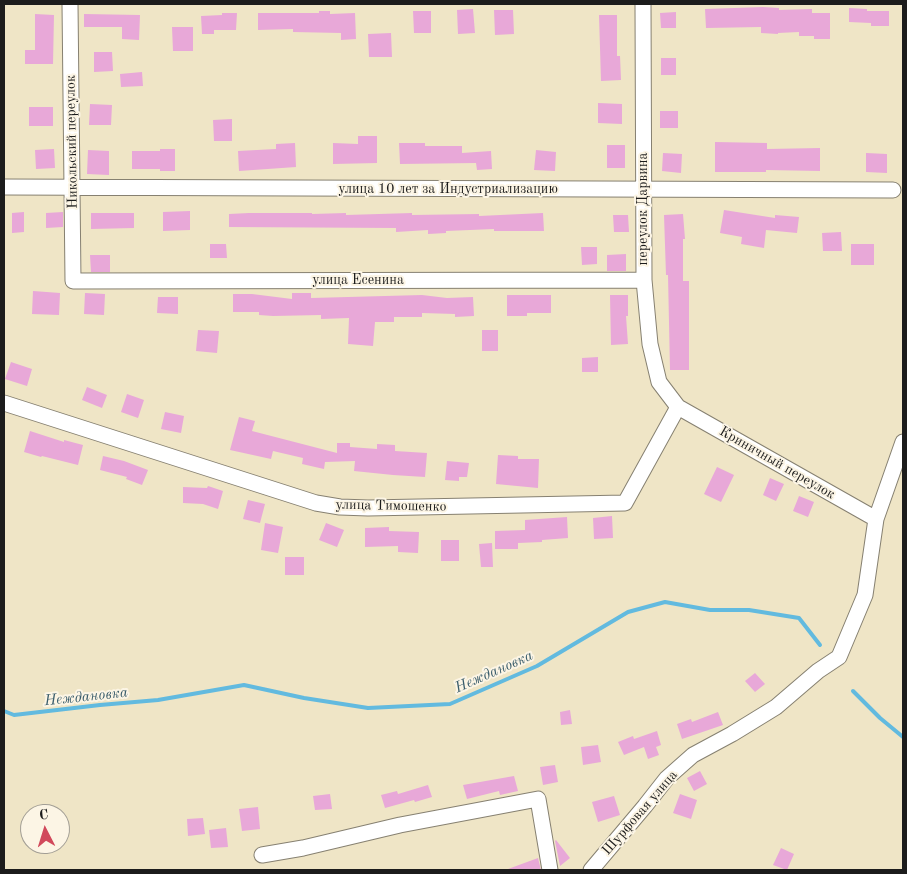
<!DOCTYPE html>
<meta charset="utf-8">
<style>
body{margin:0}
#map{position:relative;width:907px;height:874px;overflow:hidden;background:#efe5c6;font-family:"Old Standard TT",serif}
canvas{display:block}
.frame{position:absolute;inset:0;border:5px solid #1c1c1c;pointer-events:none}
.north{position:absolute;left:20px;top:804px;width:50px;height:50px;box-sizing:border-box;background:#fcf5e5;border:1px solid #a29e95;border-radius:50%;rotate:355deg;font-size:14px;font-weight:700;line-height:20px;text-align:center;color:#1c1c1c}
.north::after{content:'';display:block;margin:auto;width:18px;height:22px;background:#d1495b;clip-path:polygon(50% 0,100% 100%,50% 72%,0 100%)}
</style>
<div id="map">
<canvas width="907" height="874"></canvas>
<div class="frame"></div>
<div class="north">С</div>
</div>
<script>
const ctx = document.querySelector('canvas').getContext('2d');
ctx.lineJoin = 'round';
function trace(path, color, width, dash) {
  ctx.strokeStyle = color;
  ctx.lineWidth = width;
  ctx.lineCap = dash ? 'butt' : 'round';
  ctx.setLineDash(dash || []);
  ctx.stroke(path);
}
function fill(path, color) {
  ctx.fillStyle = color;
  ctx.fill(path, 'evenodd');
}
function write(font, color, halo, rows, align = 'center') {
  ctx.font = font + ' "Old Standard TT",serif';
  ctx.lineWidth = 4;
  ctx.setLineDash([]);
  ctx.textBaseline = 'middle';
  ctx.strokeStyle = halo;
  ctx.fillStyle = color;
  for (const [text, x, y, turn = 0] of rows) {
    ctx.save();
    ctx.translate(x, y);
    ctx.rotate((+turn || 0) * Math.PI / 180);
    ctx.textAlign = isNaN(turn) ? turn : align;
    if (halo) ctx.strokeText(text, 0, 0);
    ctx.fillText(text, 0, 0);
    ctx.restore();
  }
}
trace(new Path2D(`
 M 853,691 L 880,718 L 903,737
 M 4,711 L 14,715 L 100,705 L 158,700 L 244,685 L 304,698 L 368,708 L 450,704 L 537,666 L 628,612 L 665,602 L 710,610 L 749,610 L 799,618 L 820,645`), '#62badf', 4);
fill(new Path2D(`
 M 763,7 L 779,8 L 779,10 L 812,9 L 812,13 L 830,13 L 830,39 L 814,39 L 814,36 L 799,36 L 799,32 L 778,33 L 778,34 L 761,33 L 761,27 L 706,28 L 705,9 Z
 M 849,8 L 867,9 L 867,11 L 889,11 L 889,26 L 871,26 L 871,23 L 849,22 Z
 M 473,9 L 475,33 L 458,34 L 457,10 Z
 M 494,10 L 513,10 L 514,34 L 495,35 Z
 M 319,11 L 330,11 L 330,14 L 355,13 L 356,39 L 341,40 L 341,33 L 293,32 L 293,29 L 258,30 L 258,13 L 319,13 Z
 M 413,11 L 431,11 L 431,33 L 414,33 Z
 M 676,12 L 676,28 L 661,28 L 660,13 Z
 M 222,13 L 237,13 L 236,30 L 214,30 L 214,34 L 202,34 L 201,16 L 222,15 Z
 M 35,14 L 54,15 L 53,64 L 25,64 L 25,50 L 35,50 Z
 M 84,14 L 140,15 L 139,40 L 122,39 L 122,27 L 84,27 Z
 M 599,15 L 617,15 L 617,56 L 620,56 L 621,80 L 601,81 Z
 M 172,27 L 193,27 L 193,51 L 173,51 Z
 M 391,33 L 392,57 L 369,57 L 368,34 Z
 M 94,52 L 112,52 L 113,71 L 94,72 Z
 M 661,58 L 676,58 L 676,75 L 661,75 Z
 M 142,72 L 143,86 L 121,87 L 120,74 Z
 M 598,103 L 622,104 L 622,124 L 598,123 Z
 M 90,104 L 112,105 L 111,125 L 89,125 Z
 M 29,107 L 53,107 L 53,126 L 29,126 Z
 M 660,111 L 678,111 L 678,128 L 660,128 Z
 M 232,119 L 232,141 L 214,141 L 213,120 Z
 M 358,136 L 377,136 L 377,163 L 333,164 L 333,143 L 358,144 Z
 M 715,142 L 767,143 L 767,149 L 820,148 L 820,171 L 766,170 L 766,172 L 715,172 Z
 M 295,143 L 296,167 L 239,171 L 238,151 L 276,149 L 276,144 Z
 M 399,143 L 425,143 L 425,146 L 462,146 L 462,153 L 491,151 L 492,169 L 477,170 L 476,163 L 400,164 Z
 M 607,145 L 625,145 L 625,168 L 607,168 Z
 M 54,149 L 55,168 L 36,169 L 35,150 Z
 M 160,149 L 175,149 L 175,171 L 160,171 L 160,169 L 132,169 L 132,151 L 160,151 Z
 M 88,150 L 109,151 L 109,175 L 87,174 Z
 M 536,150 L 556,152 L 555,171 L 534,170 Z
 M 663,153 L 682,154 L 681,173 L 662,171 Z
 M 866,153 L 887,154 L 887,173 L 866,172 Z
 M 724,210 L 775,218 L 775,215 L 799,217 L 797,233 L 766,230 L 764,248 L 741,244 L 742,237 L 720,233 Z
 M 190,211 L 190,230 L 163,231 L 163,212 Z
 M 24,212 L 24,232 L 12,233 L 12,213 Z
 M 63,212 L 63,227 L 46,228 L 46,213 Z
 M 91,213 L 134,213 L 134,228 L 91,229 Z
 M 249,213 L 312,213 L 312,214 L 346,213 L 346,215 L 412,213 L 412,215 L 479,214 L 479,216 L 543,213 L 544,231 L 494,231 L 494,229 L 446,231 L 446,233 L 428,234 L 428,230 L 396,232 L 396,228 L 229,227 L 229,214 Z
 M 683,214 L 685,239 L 683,239 L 683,281 L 689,281 L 689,370 L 670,370 L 668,275 L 666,275 L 664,215 Z
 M 613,215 L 628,215 L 629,232 L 614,232 Z
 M 841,232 L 842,251 L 823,251 L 822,233 Z
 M 210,244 L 226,244 L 227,258 L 210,258 Z
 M 851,244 L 874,244 L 874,265 L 851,265 Z
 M 581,247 L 597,247 L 597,264 L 582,265 Z
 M 626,254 L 626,271 L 607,271 L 607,255 Z
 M 90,255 L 110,255 L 110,272 L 91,272 Z
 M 33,291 L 60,293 L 59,315 L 32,314 Z
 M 85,293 L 105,294 L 104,315 L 84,314 Z
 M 292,293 L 311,293 L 311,298 L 422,295 L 447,298 L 473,297 L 474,316 L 455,317 L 455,314 L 422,313 L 422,317 L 394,317 L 394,322 L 375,322 L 373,346 L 348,344 L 349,318 L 321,319 L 321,315 L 273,316 L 259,315 L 259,312 L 233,312 L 233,294 L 252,294 L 292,299 Z
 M 507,295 L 551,295 L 551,313 L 527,313 L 527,316 L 507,316 Z
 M 610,295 L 628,295 L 628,316 L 626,316 L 628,344 L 611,345 Z
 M 158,297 L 178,297 L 178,314 L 157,313 Z
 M 198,330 L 219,331 L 217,353 L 196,351 Z
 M 482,330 L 498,330 L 498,351 L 482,351 Z
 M 598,357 L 598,372 L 582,372 L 582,358 Z
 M 11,362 L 32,369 L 27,386 L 5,379 Z
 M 87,387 L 107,395 L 102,408 L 82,400 Z
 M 127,394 L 144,400 L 138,418 L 121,412 Z
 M 165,412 L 184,416 L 181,433 L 161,429 Z
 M 239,417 L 255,421 L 252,431 L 337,453 L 337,443 L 350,443 L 350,447 L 377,449 L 377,444 L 395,445 L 395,451 L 427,453 L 425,477 L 393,475 L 354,471 L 355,461 L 325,462 L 324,469 L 302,464 L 303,458 L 273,451 L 271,459 L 230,450 Z
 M 30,431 L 64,442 L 64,440 L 83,445 L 78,465 L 42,456 L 41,457 L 24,452 Z
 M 498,455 L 518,456 L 518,459 L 539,459 L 538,488 L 496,484 Z
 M 103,456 L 124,461 L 148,470 L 142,485 L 126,479 L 127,477 L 100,470 Z
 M 447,461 L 469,463 L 467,477 L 459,477 L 459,481 L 445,480 Z
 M 717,467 L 734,475 L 721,502 L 704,494 Z
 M 770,478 L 784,484 L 776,501 L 763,495 Z
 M 208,486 L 223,491 L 218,509 L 203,504 L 183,503 L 183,487 L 207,488 Z
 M 799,496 L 814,502 L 808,517 L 793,511 Z
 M 248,500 L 265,504 L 260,523 L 243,519 Z
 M 612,516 L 613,538 L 594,539 L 593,518 Z
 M 567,517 L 568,538 L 542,540 L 542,542 L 518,543 L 518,549 L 495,549 L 495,531 L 525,530 L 525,520 Z
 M 265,523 L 283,527 L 278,553 L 261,550 Z
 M 326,523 L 344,530 L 337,547 L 319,540 Z
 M 389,527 L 389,531 L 419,532 L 418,553 L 398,552 L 398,546 L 365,547 L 365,528 Z
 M 441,540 L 459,540 L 459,561 L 441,561 Z
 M 492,543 L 493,567 L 481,567 L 479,544 Z
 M 285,557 L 304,557 L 304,575 L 285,575 Z
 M 755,673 L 765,684 L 755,692 L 745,681 Z
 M 570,710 L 572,724 L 561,725 L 560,712 Z
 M 718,712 L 723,725 L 682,739 L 677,724 L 691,719 L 692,722 Z
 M 657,731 L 661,745 L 656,747 L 659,755 L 648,759 L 644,747 L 624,755 L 618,742 L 633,736 L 634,739 Z
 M 598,745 L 601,762 L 583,765 L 581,747 Z
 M 555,765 L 558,782 L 543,785 L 540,767 Z
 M 700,771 L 707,784 L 694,791 L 687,778 Z
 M 514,776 L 518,791 L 500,795 L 499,791 L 467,799 L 463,785 Z
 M 428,785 L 432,797 L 415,802 L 414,800 L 385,808 L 381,795 L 397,791 L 398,794 Z
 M 330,794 L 332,809 L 315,810 L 313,796 Z
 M 680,794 L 697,800 L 691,819 L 673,813 Z
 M 614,796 L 620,815 L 598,822 L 592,802 Z
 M 258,807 L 260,829 L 242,831 L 239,809 Z
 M 203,818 L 205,834 L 188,836 L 187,819 Z
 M 226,828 L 228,847 L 211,848 L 209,830 Z
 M 556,840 L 570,858 L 560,866 L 555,841 Z
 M 781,848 L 794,854 L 787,870 L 773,865 Z
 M 538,858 L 541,870 L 508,870 L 508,869 Z`), '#e8a8d8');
const minor = new Path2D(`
 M 70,4 L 73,281 L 644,280
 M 643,4 L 644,280 L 650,344 L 659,382 L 678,407 L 876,519
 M 4,187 L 893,190
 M 4,403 L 316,503 L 340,507 L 368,508 L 625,503 L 678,407
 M 262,855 L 303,848 L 400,825 L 538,799 L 550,870
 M 591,870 L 645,806 L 667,778 L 693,755 L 732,734 L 776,707 L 818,671 L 839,657 L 865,595 L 876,519 L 903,442`);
trace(minor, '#868071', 17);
trace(minor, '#fff', 15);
write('14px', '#1c1c1c', '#fcf5e5', [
 ["Никольский переулок",72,142,-91],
 ["улица 10 лет за Индустриализацию",448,189],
 ["переулок Дарвина",643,209,-90],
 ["улица Есенина",358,280],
 ["Криничный переулок",777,463,30],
 ["улица Тимошенко",391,506,1],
 ["Шурфовая улица",640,813,-49]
]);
write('italic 15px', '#385b6a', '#fcf5e5', [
 ["Неждановка",494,672,-24],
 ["Неждановка",86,697,-6]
]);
</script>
